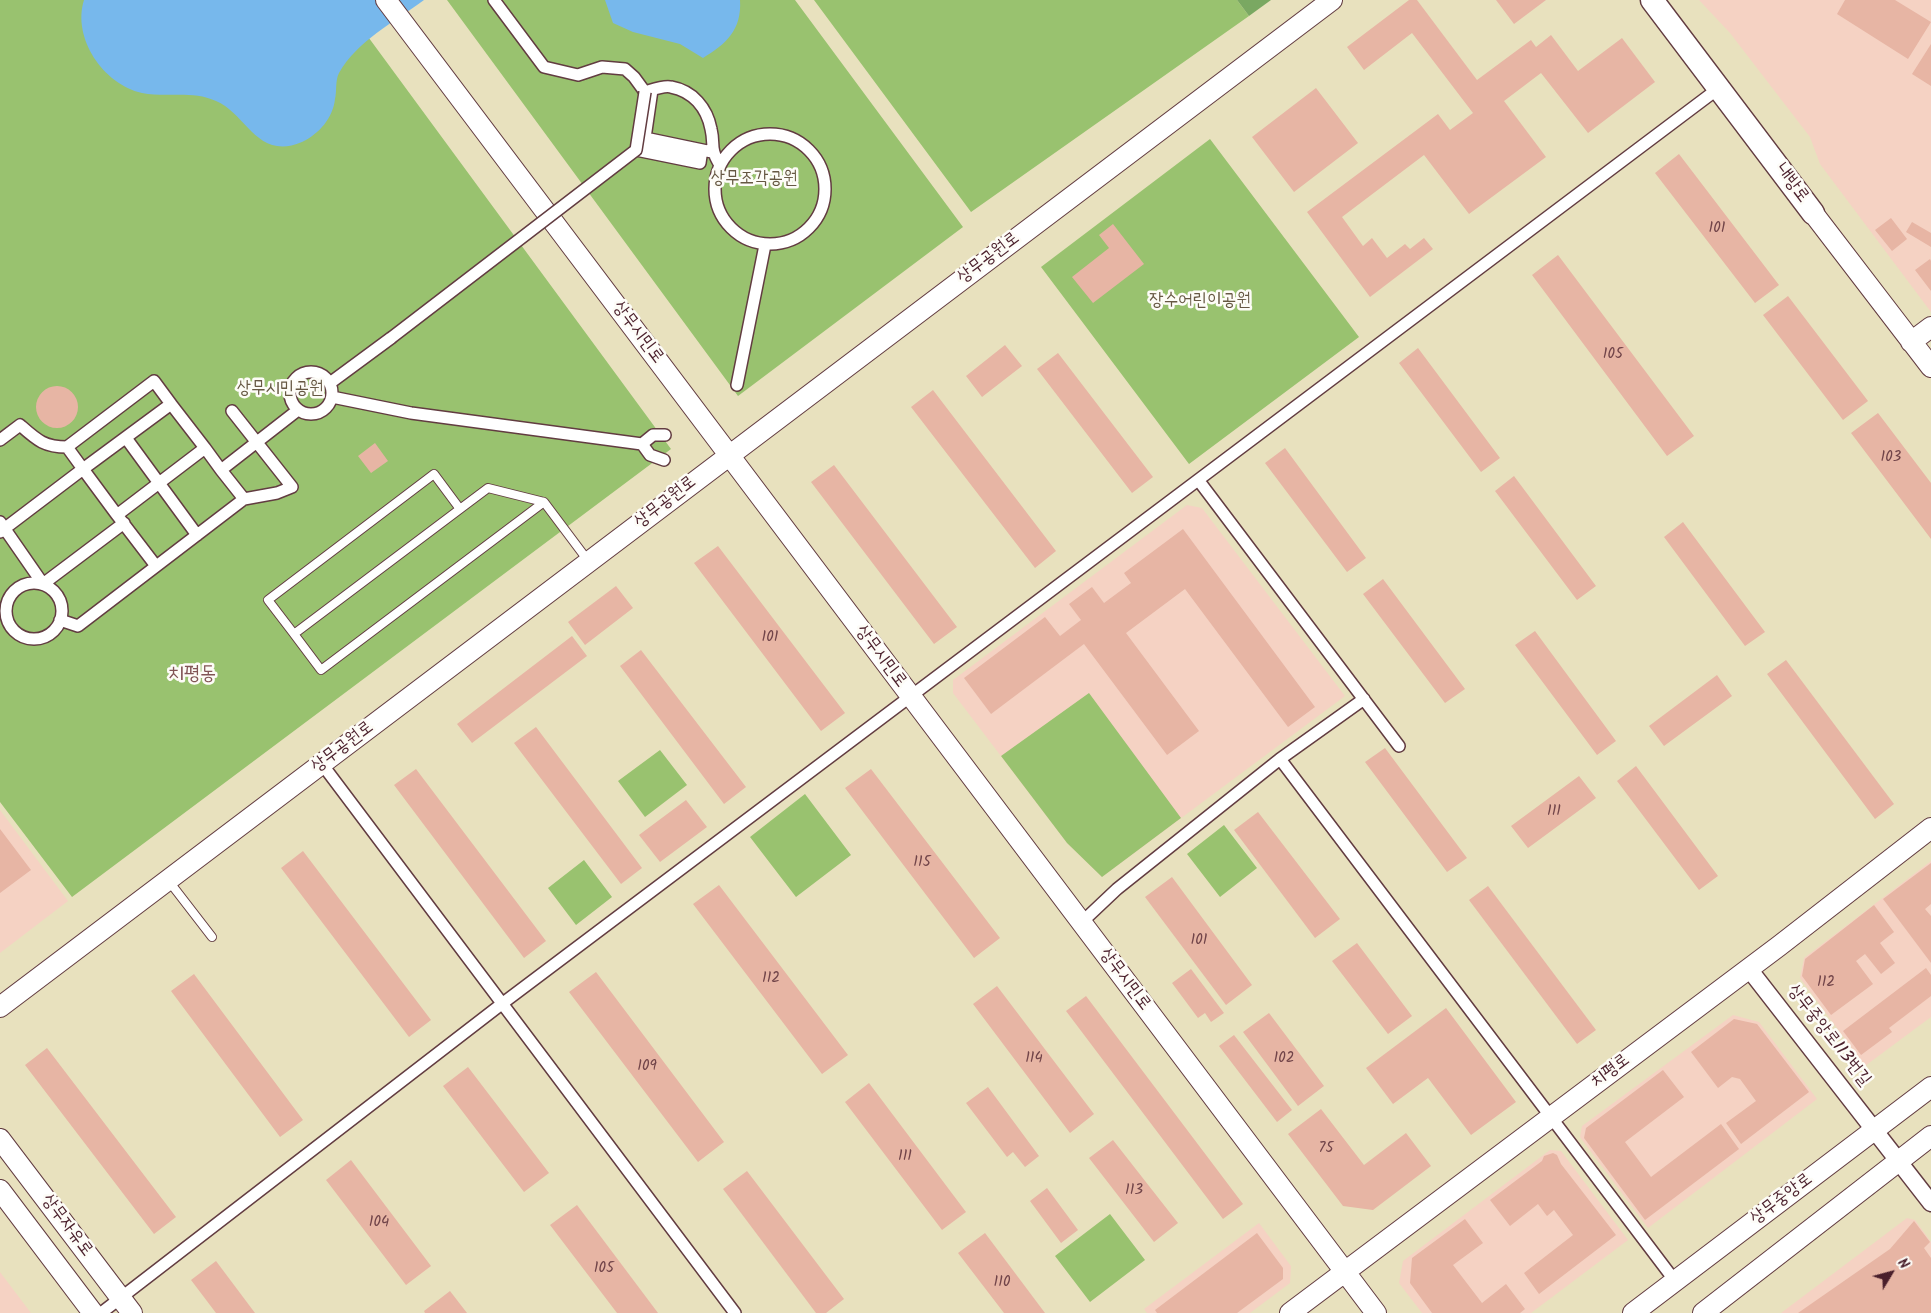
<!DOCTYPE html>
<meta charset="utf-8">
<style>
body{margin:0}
#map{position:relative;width:1931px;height:1313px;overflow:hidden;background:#e8e1be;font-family:Kalam,sans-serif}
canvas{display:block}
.north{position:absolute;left:1866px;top:1248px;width:50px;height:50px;-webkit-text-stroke:4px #fdfcf7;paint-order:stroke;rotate:53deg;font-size:14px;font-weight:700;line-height:20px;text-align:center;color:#4a1f2b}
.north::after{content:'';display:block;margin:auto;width:18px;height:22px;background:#4a1f2b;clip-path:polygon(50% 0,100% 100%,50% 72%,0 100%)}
</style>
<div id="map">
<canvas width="1931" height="1313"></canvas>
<div class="north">N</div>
</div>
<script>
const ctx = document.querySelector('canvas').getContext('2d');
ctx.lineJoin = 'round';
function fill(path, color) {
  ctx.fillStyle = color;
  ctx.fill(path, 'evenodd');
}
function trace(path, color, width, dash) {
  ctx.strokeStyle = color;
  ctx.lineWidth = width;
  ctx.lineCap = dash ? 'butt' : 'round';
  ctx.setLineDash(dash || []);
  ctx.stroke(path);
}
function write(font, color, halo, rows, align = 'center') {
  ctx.font = font + ' Kalam,"Poor Story",sans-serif';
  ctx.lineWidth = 5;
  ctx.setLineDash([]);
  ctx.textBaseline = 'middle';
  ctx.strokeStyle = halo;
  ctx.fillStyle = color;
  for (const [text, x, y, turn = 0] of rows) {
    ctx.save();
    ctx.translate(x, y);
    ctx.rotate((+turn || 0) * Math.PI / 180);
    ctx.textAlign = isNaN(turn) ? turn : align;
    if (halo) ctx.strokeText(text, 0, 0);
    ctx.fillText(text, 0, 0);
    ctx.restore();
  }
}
fill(new Path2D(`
 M 1699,0 L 1931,0 L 1931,312 L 1820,164 L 1810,137 L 1730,33 Z
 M 1187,505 L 1202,508 L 1345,696 L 1102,877 L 1067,843 L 953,693 L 953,680 Z
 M 0,810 L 68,901 L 0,953 Z
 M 1931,861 L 1931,1017 L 1865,1066 L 1800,978 L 1804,958 Z
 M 1733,1015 L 1759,1022 L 1817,1099 L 1648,1228 L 1580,1137 L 1582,1126 Z
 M 1550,1150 L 1561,1151 L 1628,1240 L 1531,1313 L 1422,1313 L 1399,1283 L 1403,1261 Z
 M 1907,1218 L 1915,1220 L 1931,1242 L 1931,1313 L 1781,1313 Z
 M 1259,1223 L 1291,1266 L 1290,1283 L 1250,1313 L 1147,1313 L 1144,1309 Z
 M 0,1272 L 31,1313 L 0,1313 Z`), '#f5d2c3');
fill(new Path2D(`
 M 0,0 L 341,0 L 671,449 L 72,897 L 0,802 Z
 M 447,0 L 795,0 L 963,227 L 738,396 Z
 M 814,0 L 1237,0 L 1249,16 L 971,212 Z
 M 1210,139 L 1359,337 L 1189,464 L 1041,267 Z
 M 1089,693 L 1181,818 L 1102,877 L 1067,843 L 1001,756 Z
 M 660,750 L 687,785 L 645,817 L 618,781 Z
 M 805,794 L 851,855 L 796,897 L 750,837 Z
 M 1224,825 L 1257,868 L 1220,897 L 1187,854 Z
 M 584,860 L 612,897 L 576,925 L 548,888 Z
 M 1110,1214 L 1145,1260 L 1090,1302 L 1055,1256 Z`), '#99c26f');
fill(new Path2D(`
 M 1237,0 L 1271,0 L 1249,16 Z`), '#7aa862');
fill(new Path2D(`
 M 84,0 L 424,0 C 395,21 356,42 339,73 C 335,81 337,91 335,99 C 333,118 319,134 302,142 C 257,161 247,114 216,101 C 192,90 167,98 142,93 C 103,84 72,38 84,0 Z
 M 605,0 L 740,0 C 742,30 726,44 703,58 L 680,44 L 633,32 L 613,23 Z`), '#77b8ec');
fill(new Path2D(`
 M 1409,0 L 1417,0 L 1477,80 L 1531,40 L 1536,47 L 1551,35 L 1578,71 L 1622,38 L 1655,82 L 1588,133 L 1541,73 L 1504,101 L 1546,157 L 1469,214 L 1424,155 L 1342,217 L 1363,246 L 1372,238 L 1387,258 L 1405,244 L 1410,249 L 1424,238 L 1433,249 L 1370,297 L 1307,212 L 1438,114 L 1450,130 L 1473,113 L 1412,33 L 1364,70 L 1347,47 Z
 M 1496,0 L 1546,0 L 1514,24 Z
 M 1845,0 L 1895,0 L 1931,22 L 1908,59 L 1837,14 Z
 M 1931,44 L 1931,86 L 1912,74 Z
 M 1316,88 L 1358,143 L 1294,192 L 1252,137 Z
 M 1679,154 L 1779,285 L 1755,303 L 1655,173 Z
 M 1891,218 L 1907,239 L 1892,251 L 1875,230 Z
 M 1912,222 L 1931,233 L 1931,247 L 1906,232 Z
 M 1113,224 L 1144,264 L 1093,303 L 1072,277 L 1109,248 L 1099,235 Z
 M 1558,255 L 1694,436 L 1667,456 L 1532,275 Z
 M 1930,259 L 1931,261 L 1931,291 L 1915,270 Z
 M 1788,296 L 1868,401 L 1843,420 L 1763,315 Z
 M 1005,345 L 1022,366 L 982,397 L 966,376 Z
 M 1418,348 L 1500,458 L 1481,472 L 1399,363 Z
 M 1058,353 L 1153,477 L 1132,493 L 1037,369 Z
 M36 407a21 21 0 1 1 42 0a21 21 0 1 1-42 0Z
 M 933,390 L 1056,551 L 1035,568 L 911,407 Z
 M 1878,413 L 1931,483 L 1931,539 L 1851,433 Z
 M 375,443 L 388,461 L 371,473 L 358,456 Z
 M 1285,448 L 1366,558 L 1347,572 L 1265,463 Z
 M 834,465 L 957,627 L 934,644 L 811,482 Z
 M 1514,476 L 1596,586 L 1577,600 L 1495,491 Z
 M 1683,522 L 1765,632 L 1745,646 L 1664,537 Z
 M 1183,529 L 1315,707 L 1288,727 L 1185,589 L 1126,633 L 1199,731 L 1167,755 L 1084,644 L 991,714 L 964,678 L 1045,617 L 1060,636 L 1081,620 L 1069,604 L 1092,587 L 1104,603 L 1131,583 L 1124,573 Z
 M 718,546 L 845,713 L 821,731 L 694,563 Z
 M 1383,579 L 1465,689 L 1445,703 L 1363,594 Z
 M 616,586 L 633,608 L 585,645 L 568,622 Z
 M 1535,631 L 1616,741 L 1597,755 L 1515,645 Z
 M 572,636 L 587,656 L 472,743 L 457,724 Z
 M 641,650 L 746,787 L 724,804 L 620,666 Z
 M 1786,660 L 1894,804 L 1875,819 L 1767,674 Z
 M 1717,675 L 1732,696 L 1664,746 L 1649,726 Z
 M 536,727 L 642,868 L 621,884 L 514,743 Z
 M 1385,748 L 1467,858 L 1447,872 L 1365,762 Z
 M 1636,766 L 1718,876 L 1699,890 L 1617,781 Z
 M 416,769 L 546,941 L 524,958 L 394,785 Z
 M 871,769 L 1000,938 L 974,958 L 845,788 Z
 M 1579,776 L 1596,798 L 1528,848 L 1511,826 Z
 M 686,800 L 707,827 L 660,862 L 639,835 Z
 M 1258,812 L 1340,919 L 1315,938 L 1234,830 Z
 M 0,829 L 31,870 L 0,893 Z
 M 303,851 L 431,1020 L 409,1037 L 281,868 Z
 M 1931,863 L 1931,904 L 1925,909 L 1931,916 L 1931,963 L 1883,899 Z
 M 1172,877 L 1252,985 L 1226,1005 L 1145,897 Z
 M 719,885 L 848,1055 L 822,1074 L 693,904 Z
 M 1488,886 L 1596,1030 L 1577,1044 L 1469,900 Z
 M 1874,905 L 1894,932 L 1880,943 L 1895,963 L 1881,974 L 1865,954 L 1856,961 L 1873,984 L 1831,1015 L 1802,976 L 1805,959 Z
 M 1357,943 L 1412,1016 L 1388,1034 L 1332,961 Z
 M 1926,968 L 1931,975 L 1931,996 L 1889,1028 L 1892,1032 L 1861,1055 L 1843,1031 Z
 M 1191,969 L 1224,1013 L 1211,1022 L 1205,1013 L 1198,1018 L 1172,983 Z
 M 596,972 L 724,1142 L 698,1162 L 569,992 Z
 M 194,974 L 303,1120 L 280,1137 L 171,991 Z
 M 997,986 L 1094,1114 L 1070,1133 L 973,1004 Z
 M 1086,996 L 1243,1204 L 1223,1219 L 1066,1011 Z
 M 1446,1008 L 1516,1102 L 1471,1135 L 1428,1078 L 1393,1104 L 1366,1068 Z
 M 1269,1013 L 1324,1086 L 1298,1106 L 1243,1032 Z
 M 1734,1019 L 1757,1024 L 1809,1092 L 1741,1144 L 1726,1123 L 1756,1101 L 1740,1079 L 1732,1077 L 1718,1088 L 1691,1052 Z
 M 1234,1035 L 1292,1110 L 1277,1122 L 1219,1046 Z
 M 47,1048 L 176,1217 L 154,1234 L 25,1065 Z
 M 468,1067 L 549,1173 L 524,1192 L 443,1086 Z
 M 1663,1070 L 1684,1097 L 1625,1142 L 1651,1177 L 1721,1124 L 1739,1149 L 1645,1220 L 1584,1138 L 1586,1128 Z
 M 869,1083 L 966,1212 L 942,1230 L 845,1102 Z
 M 988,1087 L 1039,1156 L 1025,1167 L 1013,1152 L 1007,1157 L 966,1103 Z
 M 1321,1109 L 1364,1165 L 1406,1133 L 1431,1166 L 1373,1210 L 1343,1206 L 1288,1134 Z
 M 1113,1140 L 1178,1223 L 1154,1242 L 1089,1158 Z
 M 1553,1153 L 1557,1155 L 1561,1164 L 1616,1235 L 1539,1294 L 1524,1273 L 1573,1235 L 1554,1210 L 1547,1216 L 1538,1204 L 1510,1226 L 1490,1200 L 1542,1161 L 1544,1156 Z
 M 351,1160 L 431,1266 L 406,1285 L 326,1180 Z
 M 747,1171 L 844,1299 L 826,1313 L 816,1313 L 723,1189 Z
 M 1047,1188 L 1078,1230 L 1061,1243 L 1030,1201 Z
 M 577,1205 L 658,1313 L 617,1313 L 550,1225 Z
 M 1465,1219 L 1483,1243 L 1453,1265 L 1482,1303 L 1506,1284 L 1525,1309 L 1520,1313 L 1432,1313 L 1410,1283 L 1412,1258 Z
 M 1914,1221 L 1930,1242 L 1924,1248 L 1931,1258 L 1931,1313 L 1798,1313 L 1890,1249 Z
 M 985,1233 L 1045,1313 L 1004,1313 L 958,1253 Z
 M 1257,1233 L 1283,1268 L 1283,1279 L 1237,1313 L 1157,1313 L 1155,1310 Z
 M 216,1261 L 255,1313 L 216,1313 L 191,1280 Z
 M 450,1291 L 467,1313 L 425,1313 L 424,1311 Z`), '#e7b5a4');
const service = new Path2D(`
 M 460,509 L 434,474 L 268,600 L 294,634 L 460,509 L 488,488 L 544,502 L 589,562
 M 294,634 L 321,670 L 544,502
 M 168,880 L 212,937`);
const pedestrian = new Path2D(`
 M 494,0 L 544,67 L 578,75 L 602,67 L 625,69 L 634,77 L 645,92 C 652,90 664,85 671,87 C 693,91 707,108 711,129 C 715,146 709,147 720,165
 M715 189a55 55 0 1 1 110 0a55 55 0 1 1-110 0Z
 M 645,138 L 652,90
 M 636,150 L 700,163 L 701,156 L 643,146 L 645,138 L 712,152
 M290 393a21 21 0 1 1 42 0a21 21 0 1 1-42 0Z
 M 330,383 L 391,338
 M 737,385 L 765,245
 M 332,397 L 411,413 L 642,444 L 653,435 L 665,435
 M 232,411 L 292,487 L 277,493 L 244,499
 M 126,438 L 197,535
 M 0,440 L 20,425 C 37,440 44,447 67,447
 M 642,444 L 650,455 L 664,460
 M 1199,481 L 1399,746
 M 117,515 L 83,469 L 171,404 L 205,448
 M 0,522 L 43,584 L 124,523
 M 0,532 L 83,469 L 67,447 L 154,381 L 171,404
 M 156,566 L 117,515 L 205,448 L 221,470 L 298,410
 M6 611a28 28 0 1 1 56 0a28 28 0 1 1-56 0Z
 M 60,620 L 78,626 L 244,499 L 221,470
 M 1364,699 L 1280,759 L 1675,1281
 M 322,764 L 735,1313
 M 1081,923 L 1117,889 L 1280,759
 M 101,1313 L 503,1003 L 1719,88`);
const minor = new Path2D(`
 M 1749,969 L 1931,1203`);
const tertiary = new Path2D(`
 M 386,0 L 1376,1313
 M 1813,213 L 1931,367
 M 1911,342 L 1931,327
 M 0,1007 L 1332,0
 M 0,1139 L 132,1313
 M 0,1190 L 93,1313
 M 1290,1313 L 1779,946 L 1931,828
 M 1633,1313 L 1931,1087
 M 1703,1313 L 1931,1136`);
const secondary = new Path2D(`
 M 1652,0 L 1813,213`);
trace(service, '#623c41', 10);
trace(pedestrian, '#623c41', 14);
trace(minor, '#623c41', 19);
trace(tertiary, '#623c41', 22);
trace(secondary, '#623c41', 25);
trace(service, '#fff', 8);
trace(pedestrian, '#fff', 11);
trace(minor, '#fff', 16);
trace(tertiary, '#fff', 20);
trace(secondary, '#fff', 22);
const pedestrianBridge = new Path2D(`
 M 391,338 L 636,150 L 645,92`);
trace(pedestrianBridge, '#623c41', 14, []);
trace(pedestrianBridge, '#fff', 11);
write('15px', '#714449', null, [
 ["101",1717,229],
 ["105",1613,355],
 ["103",1891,458],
 ["101",770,638],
 ["111",1554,812],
 ["115",922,863],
 ["101",1199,941],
 ["112",771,979],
 ["112",1826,983],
 ["114",1034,1059],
 ["102",1284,1059],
 ["109",647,1067],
 ["75",1326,1149],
 ["111",905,1157],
 ["113",1134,1191],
 ["104",379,1223],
 ["105",604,1269],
 ["110",1002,1283]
]);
write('18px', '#665843', '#fdfcf7', [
 ["상무조각공원",754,180],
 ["장수어린이공원",1200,302],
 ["상무시민공원",280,390]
]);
write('18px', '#4a1f2b', '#fdfcf7', [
 ["내방로",1791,184,53],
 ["상무공원로",989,259,-37],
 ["상무시민로",637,333,53],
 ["상무공원로",666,503,-38],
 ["상무시민로",880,657,53],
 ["상무공원로",343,748,-37],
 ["상무시민로",1124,980,53],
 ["상무중앙로113번길",1828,1036,52],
 ["치평로",1611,1072,-37],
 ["상무중앙로",1782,1200,-37],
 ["상무자유로",66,1226,53]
]);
write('20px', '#815455', '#fdfcf7', [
 ["치평동",192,676]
]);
</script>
